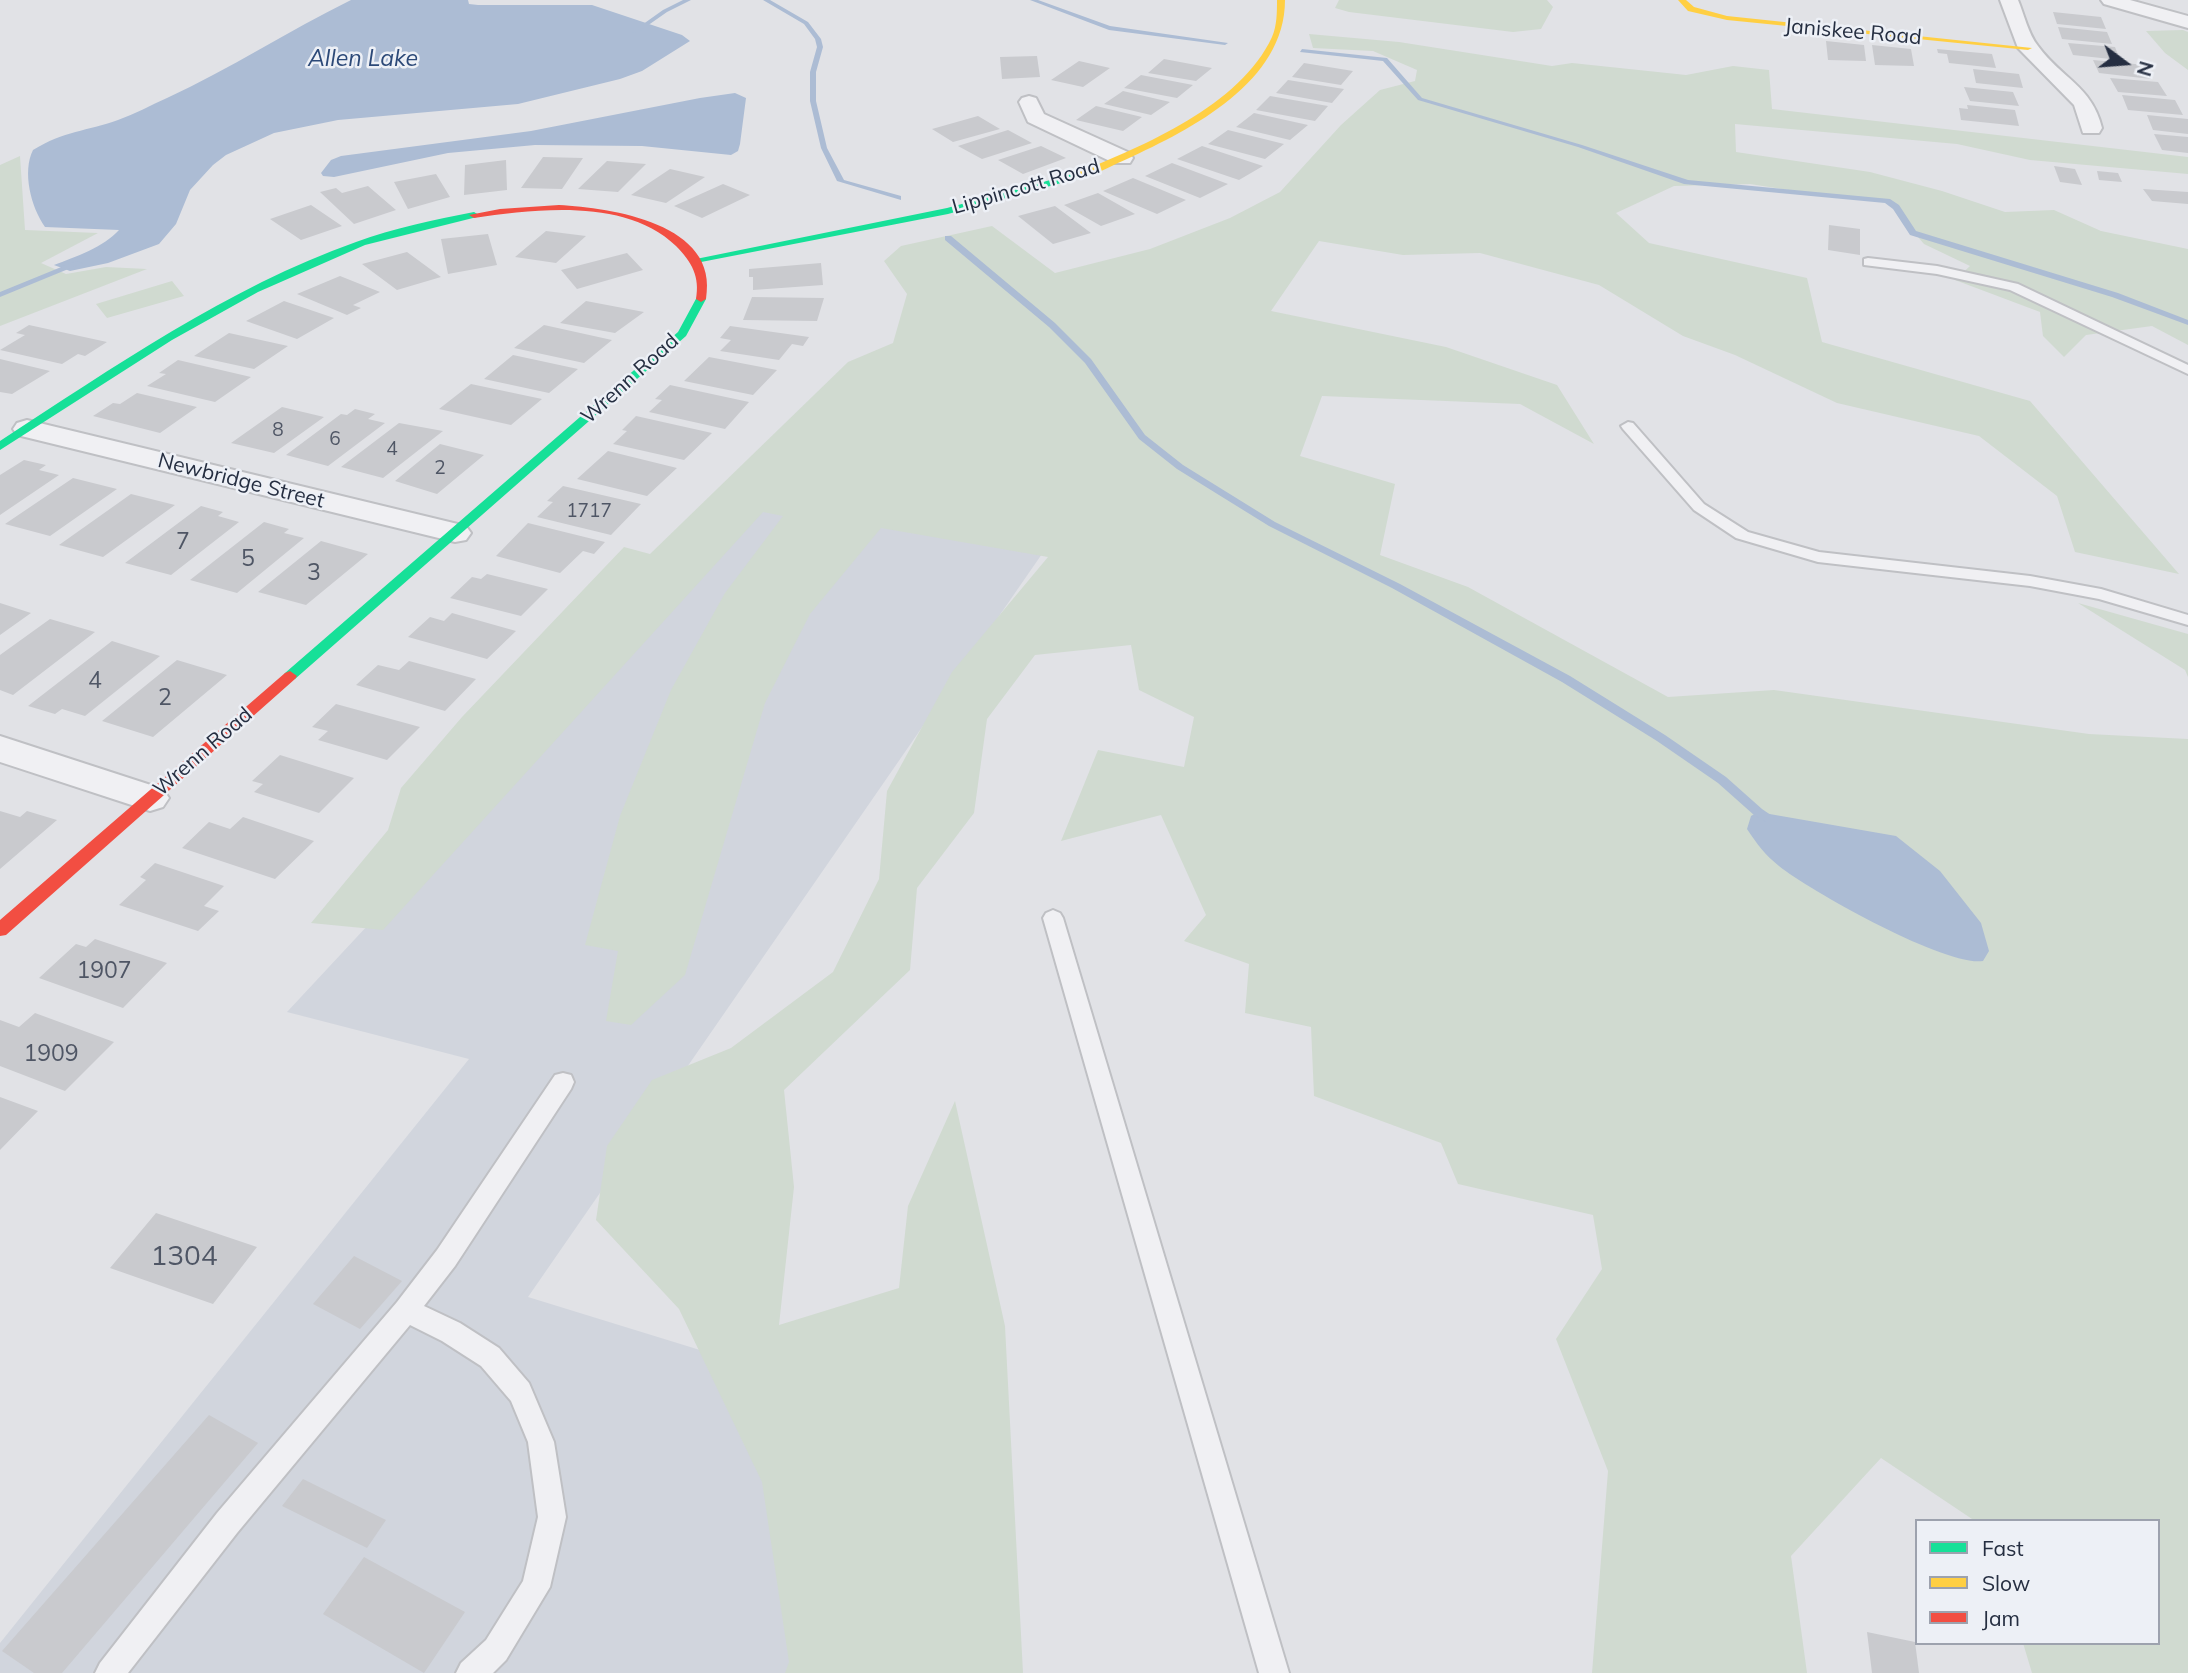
<!DOCTYPE html>
<style>
body{margin:0}
#map{position:relative;width:2188px;height:1673px;overflow:hidden;background:#e1e2e6;font-family:Mulish,sans-serif}
canvas{display:block}
.legend{position:absolute;left:1915px;top:1519px;width:245px;height:126px;box-sizing:border-box;background:#edf0f6;border:2px solid #9da2ae;margin:0;padding:9px 12px;list-style:none;font-size:21px;color:#252e41}
.legend li{display:flex;align-items:center;gap:14px;height:35px}
.legend b{width:35px;border:2px solid #9da2ae}
.north{position:absolute;left:2090px;top:28px;width:70px;height:70px;-webkit-text-stroke:5px #edf0f6;paint-order:stroke;rotate:106deg;font-size:19px;font-weight:700;line-height:28px;text-align:center;color:#252e41}
.north::after{content:'';display:block;margin:auto;width:24px;height:32px;background:#252e41;clip-path:polygon(50% 0,100% 100%,50% 72%,0 100%)}
</style>
<div id="map">
<canvas width="2188" height="1673"></canvas>
<ul class="legend">
<li><b style="height:9px;background:#16e098"></b>Fast</li>
<li><b style="height:9px;background:#ffcf43"></b>Slow</li>
<li><b style="height:9px;background:#f24e42"></b>Jam</li>
</ul>
<div class="north">N</div>
</div>
<script>
const ctx = document.querySelector('canvas').getContext('2d');
ctx.lineJoin = 'round';
function fill(path, color) {
  ctx.fillStyle = color;
  ctx.fill(path, 'evenodd');
}
function trace(path, color, width, dash) {
  ctx.strokeStyle = color;
  ctx.lineWidth = width;
  ctx.lineCap = dash ? 'butt' : 'round';
  ctx.setLineDash(dash || []);
  ctx.stroke(path);
}
function write(font, color, halo, rows, align = 'center') {
  ctx.font = font + ' Mulish,sans-serif';
  ctx.lineWidth = 5;
  ctx.setLineDash([]);
  ctx.textBaseline = 'middle';
  ctx.strokeStyle = halo;
  ctx.fillStyle = color;
  for (const [text, x, y, turn = 0] of rows) {
    ctx.save();
    ctx.translate(x, y);
    ctx.rotate((+turn || 0) * Math.PI / 180);
    ctx.textAlign = isNaN(turn) ? turn : align;
    if (halo) ctx.strokeText(text, 0, 0);
    ctx.fillText(text, 0, 0);
    ctx.restore();
  }
}
fill(new Path2D(`
 M 764,500 L 1044,551 L 528,1297 L 940,1424 L 826,1673 L 0,1673 L 0,1643 L 469,1059 L 287,1012 Z`), '#d1d5dd');
fill(new Path2D(`
 M 1339,0 L 1547,0 L 1553,7 L 1541,29 L 1513,32 L 1349,12 L 1335,8 Z
 M 2183,30 L 2188,32 L 2188,70 L 2165,53 L 2146,31 Z
 M 1309,34 L 1399,42 L 1552,66 L 1572,63 L 1686,75 L 1733,66 L 1769,70 L 1772,109 L 2188,157 L 2188,174 L 2030,160 L 1957,144 L 1735,124 L 1736,152 L 1870,172 L 1942,191 L 2005,212 L 2054,210 L 2101,231 L 2188,249 L 2188,345 L 2152,326 L 2086,335 L 2064,357 L 2043,336 L 2040,312 L 1955,280 L 1970,266 L 1924,244 L 1886,200 L 1814,194 L 1750,184 L 1674,186 L 1616,213 L 1649,243 L 1807,278 L 1822,342 L 2030,401 L 2179,574 L 2075,552 L 2057,496 L 1979,436 L 1837,403 L 1735,355 L 1683,336 L 1599,285 L 1480,253 L 1403,255 L 1319,241 L 1271,311 L 1446,347 L 1557,385 L 1594,444 L 1520,404 L 1322,396 L 1300,456 L 1395,484 L 1380,555 L 1468,587 L 1668,697 L 1774,690 L 2089,734 L 2188,739 L 2188,1673 L 2032,1673 L 2023,1643 L 2158,1643 L 2158,1521 L 1975,1521 L 1881,1458 L 1791,1556 L 1807,1673 L 1592,1673 L 1608,1471 L 1556,1339 L 1602,1269 L 1593,1215 L 1458,1184 L 1441,1143 L 1314,1096 L 1311,1027 L 1245,1013 L 1249,964 L 1184,941 L 1206,915 L 1161,815 L 1061,841 L 1098,750 L 1184,767 L 1194,717 L 1139,690 L 1131,645 L 1035,655 L 987,719 L 974,813 L 917,888 L 910,970 L 784,1090 L 794,1187 L 779,1325 L 899,1288 L 908,1206 L 955,1101 L 1005,1326 L 1023,1673 L 785,1673 L 789,1662 L 762,1482 L 679,1309 L 596,1220 L 607,1146 L 652,1080 L 731,1048 L 833,972 L 879,879 L 887,791 L 952,672 L 1048,557 L 881,528 L 810,614 L 765,703 L 685,975 L 631,1025 L 606,1021 L 618,951 L 585,945 L 620,816 L 671,690 L 725,593 L 783,516 L 763,512 L 383,930 L 311,923 L 388,830 L 401,788 L 462,717 L 624,547 L 650,554 L 848,362 L 893,343 L 907,294 L 884,261 L 901,246 L 992,226 L 1055,273 L 1150,249 L 1230,218 L 1280,192 L 1341,125 L 1380,90 L 1415,81 L 1417,70 L 1373,51 L 1313,48 Z
 M 20,156 L 25,230 L 98,233 L 41,263 L 66,274 L 106,267 L 147,269 L 0,326 L 0,165 Z
 M 172,281 L 184,296 L 107,318 L 96,304 Z
 M 2078,603 L 2188,634 L 2188,677 L 2185,670 Z`), '#d0dad0');
fill(new Path2D(`
 M 351,0 L 468,0 L 469,4 L 478,5 L 592,5 L 682,35 L 690,41 L 642,71 L 620,79 L 518,104 L 338,120 L 274,133 L 226,155 L 213,165 L 190,190 L 176,224 L 159,244 L 108,263 L 70,271 L 54,265 C 75,257 104,247 119,230 L 45,227 C 31,207 22,172 33,150 C 64,131 87,131 118,120 C 135,114 151,105 167,98 C 230,69 288,31 351,0 Z
 M 735,93 L 746,98 L 740,144 L 738,151 L 731,155 L 642,146 L 535,145 L 448,153 L 334,177 L 323,176 L 321,173 L 331,160 L 341,156 L 531,131 L 700,98 Z
 M 1758,812 L 1896,836 L 1940,871 L 1981,923 L 1989,951 L 1983,961 C 1946,967 1810,891 1779,866 C 1765,855 1757,844 1747,829 L 1751,816 Z`), '#acbcd4');
fill(new Path2D(`
 M 683,0 L 691,0 L 667,12 L 637,33 L 632,32 L 663,10 Z
 M 763,0 L 770,0 L 808,22 L 821,39 L 823,47 L 816,72 L 816,101 L 827,148 L 844,180 L 901,196 L 901,200 L 837,181 L 821,148 L 810,101 L 810,72 L 817,47 L 815,39 L 804,24 Z
 M 1030,0 L 1038,0 L 1110,26 L 1228,43 L 1225,45 L 1109,30 Z
 M 1302,49 L 1387,58 L 1422,98 L 1582,145 L 1688,180 L 1890,199 L 1899,205 L 1916,231 L 2118,293 L 2188,320 L 2188,325 L 2112,297 L 1910,235 L 1893,209 L 1885,203 L 1684,184 L 1578,147 L 1418,100 L 1383,61 L 1300,52 Z
 M 945,236 L 951,236 L 1055,323 L 1091,359 L 1145,435 L 1183,465 L 1275,522 L 1400,584 L 1570,676 L 1665,735 L 1726,777 L 1762,809 L 1778,820 L 1776,823 L 1768,823 L 1754,815 L 1718,783 L 1657,741 L 1562,682 L 1392,588 L 1269,526 L 1177,469 L 1139,439 L 1085,363 L 1049,327 L 945,240 Z
 M 76,261 L 83,263 L 0,297 L 0,292 Z`), '#acbcd4');
fill(new Path2D(`
 M 2053,12 L 2101,17 L 2106,29 L 2057,24 Z
 M 2058,27 L 2107,32 L 2112,44 L 2062,39 Z
 M 1826,41 L 1864,45 L 1866,61 L 1828,60 Z
 M 2068,43 L 2115,47 L 2120,60 L 2073,55 Z
 M 1872,45 L 1911,49 L 1914,66 L 1875,65 Z
 M 1937,49 L 1992,54 L 1996,68 L 1949,63 L 1947,54 L 1938,53 Z
 M 1037,56 L 1040,77 L 1002,79 L 1000,57 Z
 M 1164,59 L 1212,68 L 1196,81 L 1148,73 Z
 M 2093,60 L 2145,65 L 2151,79 L 2099,73 Z
 M 1079,61 L 1110,68 L 1083,87 L 1051,80 Z
 M 1304,63 L 1353,71 L 1341,85 L 1292,77 Z
 M 1973,69 L 2019,74 L 2023,88 L 1976,83 Z
 M 1141,75 L 1193,85 L 1177,98 L 1124,88 Z
 M 2110,78 L 2158,82 L 2167,96 L 2118,92 Z
 M 1288,80 L 1344,89 L 1332,103 L 1276,93 Z
 M 1964,87 L 2013,92 L 2019,106 L 1970,101 Z
 M 1123,91 L 1170,102 L 1151,115 L 1104,104 Z
 M 2122,95 L 2175,100 L 2183,115 L 2128,110 Z
 M 1270,96 L 1328,106 L 1315,121 L 1256,110 Z
 M 1967,105 L 2015,110 L 2019,126 L 1961,120 L 1959,108 L 1968,109 Z
 M 1096,106 L 1142,117 L 1123,131 L 1076,120 Z
 M 1254,113 L 1308,125 L 1290,140 L 1236,127 Z
 M 2147,115 L 2188,119 L 2188,134 L 2153,130 Z
 M 978,116 L 1000,129 L 953,142 L 932,129 Z
 M 1008,130 L 1032,143 L 982,159 L 958,146 Z
 M 1228,130 L 1284,144 L 1265,159 L 1208,144 Z
 M 2154,134 L 2188,137 L 2188,153 L 2162,150 Z
 M 1041,146 L 1066,158 L 1023,174 L 998,160 Z
 M 1202,146 L 1263,166 L 1239,180 L 1177,159 Z
 M 543,157 L 583,158 L 562,189 L 521,188 Z
 M 506,160 L 507,190 L 464,195 L 465,165 Z
 M 607,161 L 646,164 L 618,192 L 578,189 Z
 M 1172,163 L 1228,184 L 1200,198 L 1145,176 Z
 M 2054,166 L 2075,169 L 2082,185 L 2060,182 Z
 M 670,169 L 705,177 L 666,203 L 631,195 Z
 M 2097,171 L 2118,173 L 2122,182 L 2099,180 Z
 M 436,174 L 450,197 L 408,209 L 394,182 Z
 M 1133,178 L 1186,200 L 1157,214 L 1103,191 Z
 M 723,184 L 750,195 L 702,218 L 674,206 Z
 M 368,186 L 396,210 L 354,224 L 320,192 L 336,188 L 342,193 Z
 M 2143,189 L 2188,192 L 2188,204 L 2152,201 Z
 M 1098,193 L 1135,214 L 1101,226 L 1064,205 Z
 M 311,205 L 342,226 L 301,240 L 270,219 Z
 M 1055,206 L 1091,233 L 1053,244 L 1018,216 Z
 M 1829,225 L 1860,229 L 1860,255 L 1828,250 Z
 M 546,231 L 586,236 L 556,263 L 515,257 Z
 M 488,234 L 497,265 L 448,274 L 441,239 Z
 M 407,252 L 441,277 L 397,290 L 362,264 Z
 M 627,253 L 643,270 L 577,289 L 561,270 Z
 M 821,263 L 823,285 L 753,290 L 753,277 L 749,277 L 749,269 Z
 M 340,276 L 380,292 L 353,305 L 361,308 L 347,315 L 297,294 Z
 M 752,297 L 824,298 L 817,321 L 743,320 Z
 M 284,301 L 334,318 L 297,339 L 246,321 Z
 M 586,301 L 644,312 L 615,333 L 560,323 Z
 M 29,325 L 107,342 L 85,356 L 78,354 L 62,364 L 0,350 L 25,335 L 16,333 Z
 M 544,325 L 612,340 L 584,363 L 514,348 Z
 M 730,326 L 809,337 L 803,346 L 792,344 L 779,360 L 720,351 L 731,340 L 720,338 Z
 M 229,333 L 288,346 L 254,369 L 194,356 Z
 M 513,355 L 578,369 L 549,393 L 484,379 Z
 M 709,357 L 777,370 L 753,395 L 684,381 Z
 M 0,359 L 50,371 L 12,394 L 0,392 Z
 M 178,360 L 251,377 L 215,402 L 147,386 L 166,374 L 159,373 Z
 M 471,384 L 542,399 L 511,425 L 439,409 Z
 M 670,385 L 749,402 L 725,429 L 649,412 L 662,400 L 655,399 Z
 M 137,393 L 197,407 L 160,433 L 93,416 L 113,403 L 120,404 Z
 M 282,407 L 324,417 L 274,453 L 231,443 Z
 M 355,409 L 375,414 L 368,419 L 385,423 L 328,466 L 286,455 L 341,414 L 347,415 Z
 M 636,416 L 712,433 L 684,460 L 613,444 L 627,431 L 622,430 Z
 M 399,423 L 443,431 L 383,478 L 341,467 Z
 M 440,444 L 484,455 L 437,494 L 395,481 Z
 M 608,451 L 677,468 L 647,496 L 577,479 Z
 M 24,460 L 46,465 L 39,470 L 59,475 L 0,515 L 0,475 Z
 M 73,478 L 117,489 L 50,536 L 5,524 Z
 M 563,486 L 641,504 L 611,535 L 537,517 L 553,502 L 547,501 Z
 M 131,494 L 175,505 L 103,557 L 59,545 Z
 M 201,506 L 223,512 L 218,516 L 239,522 L 171,575 L 125,563 Z
 M 264,522 L 289,529 L 284,533 L 304,538 L 237,593 L 190,580 Z
 M 528,523 L 605,542 L 594,554 L 583,551 L 560,573 L 496,556 Z
 M 321,541 L 368,554 L 306,605 L 258,592 Z
 M 487,574 L 548,589 L 521,616 L 450,598 L 472,577 L 481,579 Z
 M 0,603 L 31,613 L 0,635 Z
 M 452,613 L 516,631 L 487,659 L 408,637 L 430,617 L 444,621 Z
 M 50,619 L 95,632 L 13,695 L 0,690 L 0,655 Z
 M 112,641 L 160,656 L 85,716 L 62,709 L 55,714 L 28,706 Z
 M 177,660 L 227,675 L 153,737 L 102,721 Z
 M 409,661 L 476,679 L 445,711 L 356,685 L 378,665 L 399,670 Z
 M 336,704 L 420,727 L 387,760 L 318,740 L 328,731 L 312,727 Z
 M 280,755 L 354,778 L 319,813 L 254,792 L 263,784 L 252,781 Z
 M 0,811 L 20,817 L 27,811 L 57,820 L 0,869 Z
 M 243,817 L 314,841 L 275,879 L 182,848 L 209,822 L 230,829 Z
 M 155,863 L 224,886 L 204,906 L 219,911 L 198,931 L 119,905 L 146,880 L 140,877 Z
 M 95,939 L 167,963 L 123,1008 L 39,978 L 76,944 L 86,947 Z
 M 35,1013 L 114,1042 L 65,1091 L 0,1066 L 0,1020 L 19,1027 Z
 M 0,1097 L 38,1111 L 0,1150 Z
 M 156,1213 L 257,1247 L 213,1304 L 110,1268 Z
 M 354,1256 L 402,1281 L 360,1329 L 313,1304 Z
 M 209,1415 L 258,1443 L 62,1673 L 34,1673 L 2,1651 Z
 M 303,1479 L 386,1520 L 367,1548 L 282,1506 Z
 M 364,1557 L 465,1612 L 424,1673 L 323,1614 Z
 M 1867,1632 L 1915,1642 L 1919,1673 L 1872,1673 Z`), '#c9cace');
const lane = new Path2D(`
 M 1868,258 L 1937,266 L 2018,284 L 2188,365 L 2188,374 L 2010,290 L 1937,274 L 1864,265 L 1864,259 Z
 M 1628,422 L 1633,423 L 1704,504 L 1748,532 L 1819,552 L 2030,576 L 2101,589 L 2188,615 L 2188,625 L 2099,599 L 2030,586 L 1818,562 L 1736,538 L 1694,510 L 1623,429 L 1621,426 Z
 M 1053,910 L 1060,913 L 1063,918 L 1289,1673 L 1259,1673 L 1043,918 L 1046,913 Z
 M 563,1073 L 571,1075 L 574,1082 L 571,1089 L 455,1266 L 424,1306 L 460,1323 L 499,1348 L 529,1383 L 554,1442 L 566,1517 L 550,1587 L 506,1660 L 493,1673 L 456,1673 L 461,1663 L 486,1640 L 523,1581 L 538,1517 L 528,1442 L 511,1401 L 481,1366 L 442,1341 L 410,1325 L 237,1533 L 128,1673 L 95,1673 L 100,1663 L 217,1513 L 397,1302 L 437,1250 L 555,1075 Z`);
const street = new Path2D(`
 M 2000,0 L 2018,0 C 2024,14 2028,34 2038,46 C 2061,78 2092,86 2102,128 L 2099,133 L 2083,133 L 2074,105 L 2018,48 Z
 M 2101,0 L 2130,0 L 2188,16 L 2188,28 L 2104,4 Z
 M 1029,96 L 1036,98 L 1044,114 L 1130,153 L 1133,158 L 1130,163 L 1114,163 L 1028,122 L 1019,102 L 1022,98 Z
 M 27,420 L 466,526 L 471,533 L 466,540 L 455,542 L 17,435 L 13,429 L 17,423 Z
 M 0,736 L 163,789 L 169,798 L 163,807 L 150,811 L 0,762 Z`);
trace(lane, '#bfc0c4', 4);
trace(street, '#bfc0c4', 4);
fill(lane, '#f0f0f3');
fill(street, '#f0f0f3');
fill(new Path2D(`
 M 1080,172 L 1083,173 L 1083,177 L 948,214 L 696,263 L 691,260 L 947,208 Z
 M 474,212 L 479,215 L 477,217 L 365,245 L 258,292 L 172,340 L 0,450 L 0,441 C 114,367 227,288 356,242 C 394,228 434,220 474,212 Z
 M 697,297 L 706,299 L 686,336 L 295,679 L 285,679 L 283,676 L 285,673 L 678,332 Z`), '#16e098');
fill(new Path2D(`
 M 1277,0 L 1285,0 C 1285,82 1192,129 1127,159 C 1112,165 1092,178 1077,177 L 1077,173 C 1143,146 1240,106 1272,37 C 1277,26 1277,12 1277,0 Z
 M 1678,0 L 1686,0 L 1694,7 L 1727,16 L 2032,48 L 2028,50 L 1727,20 L 1688,11 Z`), '#ffcf43');
fill(new Path2D(`
 M 559,205 C 611,208 720,223 706,299 L 701,302 L 696,299 C 700,277 692,262 676,246 C 626,198 537,209 474,218 L 469,215 L 500,209 Z
 M 290,671 L 297,676 L 295,679 L 6,935 L 0,936 L 0,920 L 285,673 Z`), '#f24e42');
write('19px', '#4f5665', null, [
 ["8",278,430],
 ["6",335,439],
 ["4",392,449],
 ["2",440,468],
 ["1717",589,511]
]);
write('21px', '#252e41', '#edf0f6', [
 ["Janiskee Road",1853,32,5],
 ["Lippincott Road",1026,187,-16],
 ["Wrenn Road",630,379,-42],
 ["Newbridge Street",241,481,14],
 ["Wrenn Road",203,752,-41]
]);
write('italic 23px', '#2c4978', '#edf0f6', [
 ["Allen Lake",363,59]
]);
write('23px', '#4f5665', null, [
 ["7",183,542],
 ["5",248,559],
 ["3",314,573],
 ["4",95,681],
 ["2",165,698],
 ["1907",104,971],
 ["1909",51,1054]
]);
write('28px', '#4f5665', null, [
 ["1304",184,1257]
]);
</script>
